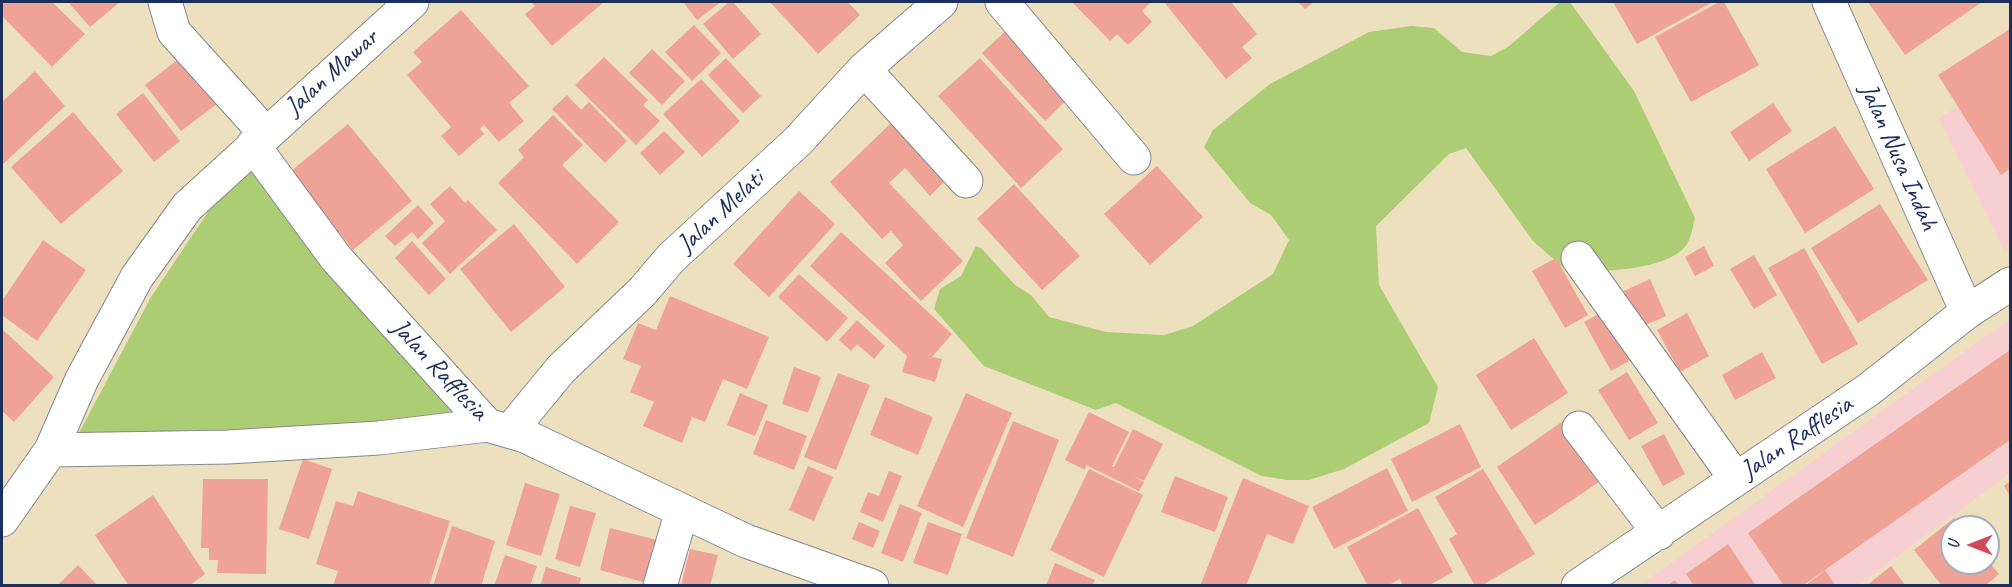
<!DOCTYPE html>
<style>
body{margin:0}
#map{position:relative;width:2012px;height:587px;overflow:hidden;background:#ede0bf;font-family:Caveat,sans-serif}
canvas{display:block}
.frame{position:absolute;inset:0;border:3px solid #1b2f5e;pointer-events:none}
.north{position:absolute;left:1940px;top:515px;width:60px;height:60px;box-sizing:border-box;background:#fff;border:2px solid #a4acbf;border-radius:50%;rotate:270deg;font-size:16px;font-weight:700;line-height:24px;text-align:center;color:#1b2f5e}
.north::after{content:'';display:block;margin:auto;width:21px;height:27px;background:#d1495b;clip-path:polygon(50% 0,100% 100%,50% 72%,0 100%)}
</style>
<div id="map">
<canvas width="2012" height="587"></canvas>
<div class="frame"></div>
<div class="north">U</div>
</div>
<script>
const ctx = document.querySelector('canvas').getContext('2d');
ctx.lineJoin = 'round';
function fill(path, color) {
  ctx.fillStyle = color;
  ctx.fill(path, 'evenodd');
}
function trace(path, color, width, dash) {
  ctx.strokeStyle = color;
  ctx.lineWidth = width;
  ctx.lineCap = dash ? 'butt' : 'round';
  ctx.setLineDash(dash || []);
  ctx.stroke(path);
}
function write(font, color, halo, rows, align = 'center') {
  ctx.font = font + ' Caveat,sans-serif';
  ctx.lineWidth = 5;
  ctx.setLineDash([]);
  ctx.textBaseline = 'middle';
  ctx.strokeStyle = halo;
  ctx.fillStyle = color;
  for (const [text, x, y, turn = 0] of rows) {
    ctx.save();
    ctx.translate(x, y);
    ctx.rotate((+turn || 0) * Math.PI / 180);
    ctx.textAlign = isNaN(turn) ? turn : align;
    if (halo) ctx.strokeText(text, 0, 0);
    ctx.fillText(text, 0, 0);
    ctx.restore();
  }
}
fill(new Path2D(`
 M 2010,72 L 2010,247 L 2004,251 L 1938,119 Z
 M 2010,319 L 2010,473 L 1859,585 L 1639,586 Z`), '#f7cfd1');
fill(new Path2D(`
 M 1560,2 L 1570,2 L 1634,91 L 1695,218 C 1693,226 1691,237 1687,244 C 1670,271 1596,272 1568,272 L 1533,241 L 1466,148 L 1449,154 L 1376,226 L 1379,285 L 1438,387 L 1429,423 L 1344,469 L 1309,480 L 1287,480 L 1262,476 L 1116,403 L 1096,410 L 984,366 L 934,309 L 940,289 L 961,276 L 976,246 L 981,248 L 1015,285 L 1031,295 L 1049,317 L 1106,332 L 1164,335 L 1193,326 L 1273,274 L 1289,240 L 1271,215 L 1250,203 L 1204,147 L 1213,130 L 1270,84 L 1369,32 L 1411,26 L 1434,28 L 1462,52 L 1491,56 L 1508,47 Z
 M 253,145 L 498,424 L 79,433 L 151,297 Z`), '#adcd75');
fill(new Path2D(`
 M 2,2 L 52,2 L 85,34 L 52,67 L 2,16 Z
 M 68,2 L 120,2 L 90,27 Z
 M 531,2 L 604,2 L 552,46 L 525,14 L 535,6 Z
 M 683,2 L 721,2 L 697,20 Z
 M 729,2 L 733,2 L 761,34 L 733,59 L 703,24 Z
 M 770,2 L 848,2 L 860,15 L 818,54 Z
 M 1072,2 L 1151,2 L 1142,11 L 1152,22 L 1128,45 L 1117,34 L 1110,41 Z
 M 1164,2 L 1231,2 L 1257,34 L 1242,47 L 1252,58 L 1226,79 Z
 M 1298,2 L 1314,2 L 1305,9 Z
 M 1613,2 L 1713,2 L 1637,44 Z
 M 1719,2 L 1724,2 L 1759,65 L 1691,102 L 1655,37 Z
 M 1868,2 L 1982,2 L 1905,55 Z
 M 461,10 L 529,86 L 509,103 L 524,121 L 499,142 L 484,125 L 480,129 L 484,134 L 459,156 L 441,136 L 451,127 L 407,75 L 422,62 L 413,52 Z
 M 694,25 L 721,53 L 692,81 L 665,52 Z
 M 1011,26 L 1074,93 L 1045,121 L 982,53 Z
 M 2010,29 L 2010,169 L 2001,175 L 1938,75 Z
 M 652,49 L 685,81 L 662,105 L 629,73 Z
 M 181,57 L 217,104 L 181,131 L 145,85 Z
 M 604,57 L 648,100 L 643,105 L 660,121 L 636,145 L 575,85 Z
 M 726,58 L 761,96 L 743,113 L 708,75 Z
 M 980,58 L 1063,149 L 1021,188 L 938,96 Z
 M 35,71 L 65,106 L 2,165 L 2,102 Z
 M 701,79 L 740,121 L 702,157 L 663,114 Z
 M 143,93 L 180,141 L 154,162 L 116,114 Z
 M 567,95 L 581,110 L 589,102 L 627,141 L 605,163 L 552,109 Z
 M 1773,103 L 1792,131 L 1749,161 L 1730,132 Z
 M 73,112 L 123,171 L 61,224 L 11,167 Z
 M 553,115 L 583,145 L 562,165 L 619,222 L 577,264 L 498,183 L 524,157 L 518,150 Z
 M 894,120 L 948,178 L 930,196 L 905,168 L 889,183 L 963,261 L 921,301 L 885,263 L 903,245 L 891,231 L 882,239 L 830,182 Z
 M 348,124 L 412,201 L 353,250 L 290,172 Z
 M 1835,126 L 1874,189 L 1805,233 L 1766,169 Z
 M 664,131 L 685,152 L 660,175 L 640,153 Z
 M 1157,166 L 1203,217 L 1150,265 L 1104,214 Z
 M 1014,184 L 1080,256 L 1042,290 L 977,219 Z
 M 450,186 L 465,203 L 468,200 L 497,230 L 450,274 L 422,243 L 445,221 L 430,204 Z
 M 799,191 L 835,224 L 769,297 L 733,264 Z
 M 1880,204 L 1928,280 L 1858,323 L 1811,248 Z
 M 418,205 L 434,223 L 418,239 L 412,232 L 395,246 L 385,236 Z
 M 514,224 L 565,287 L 511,332 L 460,269 Z
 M 841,232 L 952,334 L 932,357 L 942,359 L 935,382 L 902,372 L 907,356 L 810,266 Z
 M 43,240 L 86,270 L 37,341 L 2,315 L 2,301 Z
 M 412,241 L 446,279 L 429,295 L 395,258 Z
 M 1704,246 L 1714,266 L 1695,276 L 1685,257 Z
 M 1804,248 L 1858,344 L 1822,364 L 1768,268 Z
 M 1754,255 L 1777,295 L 1754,309 L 1730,269 Z
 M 1556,258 L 1588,315 L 1565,328 L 1532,271 Z
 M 799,274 L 848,318 L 827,342 L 778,297 Z
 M 1650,279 L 1666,316 L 1639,328 L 1622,292 Z
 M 670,296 L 769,337 L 747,389 L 723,379 L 705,422 L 692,417 L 682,443 L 643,426 L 654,402 L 630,392 L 641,366 L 623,359 L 638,323 L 656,330 Z
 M 1604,311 L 1631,360 L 1611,371 L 1584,322 Z
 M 1687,313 L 1709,356 L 1680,372 L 1657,330 Z
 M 857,320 L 885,346 L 874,359 L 857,344 L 851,351 L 839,340 Z
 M 2,329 L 54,377 L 14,422 L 2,411 Z
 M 1534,338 L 1568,393 L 1511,430 L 1476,375 Z
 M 2010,350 L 2010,440 L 1802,586 L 1784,586 L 1748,533 Z
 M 1762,352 L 1776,378 L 1735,400 L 1722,375 Z
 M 794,367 L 821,377 L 808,413 L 782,404 Z
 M 1627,372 L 1658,423 L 1629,440 L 1598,390 Z
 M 838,373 L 870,385 L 836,470 L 804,457 Z
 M 740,393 L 768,405 L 755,436 L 727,425 Z
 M 966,393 L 1012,413 L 963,527 L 917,506 Z
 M 885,397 L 933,417 L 918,455 L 870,435 Z
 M 1089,412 L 1129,432 L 1112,466 L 1114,467 L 1133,429 L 1163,444 L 1144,481 L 1133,476 L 1144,482 L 1139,491 L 1086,465 L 1085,470 L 1065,460 Z
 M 766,420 L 807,436 L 794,470 L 753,454 Z
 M 1013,421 L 1059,440 L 1013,557 L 966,538 Z
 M 1563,421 L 1602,480 L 1535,525 L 1497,467 Z
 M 1460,424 L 1481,467 L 1412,502 L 1391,459 Z
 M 1664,434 L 1685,474 L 1663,486 L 1641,446 Z
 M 303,459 L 332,469 L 309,539 L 279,529 Z
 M 808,466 L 833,477 L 814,521 L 789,510 Z
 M 1387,468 L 1408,511 L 1334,549 L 1312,507 Z
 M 1089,469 L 1143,495 L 1104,577 L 1050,550 Z
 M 1483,469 L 1535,554 L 1481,586 L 1475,586 L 1449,539 L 1457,534 L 1435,497 Z
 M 889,471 L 902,476 L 883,522 L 860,512 L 868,492 L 879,496 Z
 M 1175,476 L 1228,497 L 1215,532 L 1161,512 Z
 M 1243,478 L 1309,506 L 1293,544 L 1267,534 L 1246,586 L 1200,586 Z
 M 203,479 L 268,479 L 266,574 L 217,573 L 218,560 L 209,560 L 209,548 L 201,548 Z
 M 2010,481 L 2010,496 L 2004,486 Z
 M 525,483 L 560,494 L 541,556 L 506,545 Z
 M 358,491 L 450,521 L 429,586 L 333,586 L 338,571 L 316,564 L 336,501 L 353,506 Z
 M 153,495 L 205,574 L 189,586 L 129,586 L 95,535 Z
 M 900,504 L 922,513 L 903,562 L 881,553 Z
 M 570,506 L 596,513 L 580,567 L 555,559 Z
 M 1418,508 L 1453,572 L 1428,586 L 1403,586 L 1400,579 L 1387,586 L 1368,586 L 1347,547 Z
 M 1954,518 L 1961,527 L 1952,527 L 1952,563 L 1988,563 L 1988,561 L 1999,574 L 1985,586 L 1942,586 L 1914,550 Z
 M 859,522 L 880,531 L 873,548 L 852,539 Z
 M 928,522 L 962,534 L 948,575 L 913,563 Z
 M 452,526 L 495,541 L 481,586 L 433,586 Z
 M 610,528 L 661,541 L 650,584 L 600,570 Z
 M 1728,544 L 1756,586 L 1694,586 L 1686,574 Z
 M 690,549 L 718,555 L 710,586 L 681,586 Z
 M 505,555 L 537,566 L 530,586 L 494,586 Z
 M 1055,563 L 1095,580 L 1092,586 L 1046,586 Z
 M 78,565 L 98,586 L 57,586 Z
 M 1891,566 L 1906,586 L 1866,586 Z
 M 546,567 L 581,578 L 579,586 L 540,586 Z
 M 1825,570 L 1836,586 L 1805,586 Z
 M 1675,580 L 1679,586 L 1667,586 Z`), '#efa396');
const minor = new Path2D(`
 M 165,2 L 174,32 L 266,134
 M 1002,2 L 1134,158
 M 1829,2 L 1967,312
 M 864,69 L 966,181
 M 253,145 L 336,258 L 487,425 L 525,436 L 746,541 L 872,586
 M 1578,258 L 1736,479
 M 1579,428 L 1659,533
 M 510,431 L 561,369 L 642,292 L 671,258 L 798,141 L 864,69 L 941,2
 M 51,450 L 228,447 L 379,438 L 487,425
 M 2,520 L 51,450 L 82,379 L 137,277 L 187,207 L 412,2
 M 660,586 L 682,511
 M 1578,586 L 1868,390 L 1967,312 L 2010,284`);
trace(minor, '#84888e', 35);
trace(minor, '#fff', 33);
write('26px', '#1b2f5e', '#fff', [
 ["Jalan Mawar",332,73,-42],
 ["Jalan Nusa Indah",1898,157,66],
 ["Jalan Melati",721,212,-43],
 ["Jalan Rafflesia",439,370,47],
 ["Jalan Rafflesia",1797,438,-34]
]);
</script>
